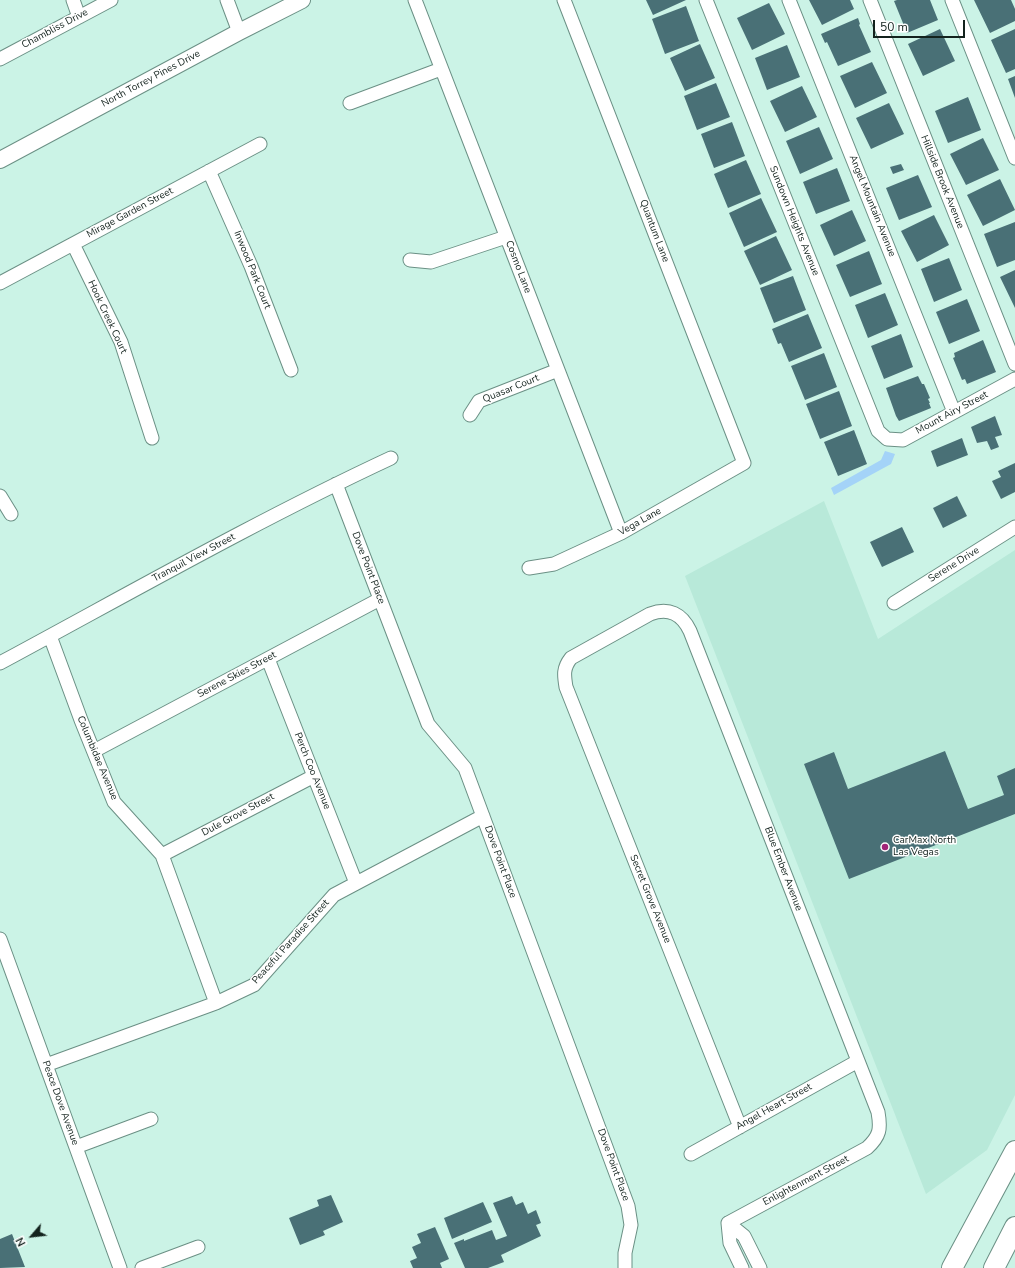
<!DOCTYPE html>
<style>
body{margin:0}
#map{position:relative;width:1015px;height:1268px;overflow:hidden;background:#cbf3e6;font-family:"Nunito Sans",sans-serif}
canvas{display:block}
.north{position:absolute;left:12px;top:1216px;width:40px;height:40px;-webkit-text-stroke:3px #fff;paint-order:stroke;rotate:242deg;font-size:11px;font-weight:700;line-height:16px;text-align:center;color:#13221d}
.north::after{content:'';display:block;margin:auto;width:14px;height:18px;background:#13221d;clip-path:polygon(50% 0,100% 100%,50% 72%,0 100%)}
.scale{position:absolute;left:873px;top:20px;width:92px;height:18px;box-sizing:border-box;border:2px solid #13221d;border-top:0;padding-left:5px;font-size:12px;line-height:14px;white-space:nowrap;color:#13221d;-webkit-text-stroke:3px #fff;paint-order:stroke}
</style>
<div id="map">
<canvas width="1015" height="1268"></canvas>
<div class="north">N</div>
<div class="scale">50 m</div>
</div>
<script>
const ctx = document.querySelector('canvas').getContext('2d');
ctx.lineJoin = 'round';
function fill(path, color) {
  ctx.fillStyle = color;
  ctx.fill(path, 'evenodd');
}
function trace(path, color, width, dash) {
  ctx.strokeStyle = color;
  ctx.lineWidth = width;
  ctx.lineCap = dash ? 'butt' : 'round';
  ctx.setLineDash(dash || []);
  ctx.stroke(path);
}
function write(font, color, halo, rows, align = 'center') {
  ctx.font = font + ' "Nunito Sans",sans-serif';
  ctx.lineWidth = 3;
  ctx.setLineDash([]);
  ctx.textBaseline = 'middle';
  ctx.strokeStyle = halo;
  ctx.fillStyle = color;
  for (const [text, x, y, turn = 0] of rows) {
    ctx.save();
    ctx.translate(x, y);
    ctx.rotate((+turn || 0) * Math.PI / 180);
    ctx.textAlign = isNaN(turn) ? turn : align;
    if (halo) ctx.strokeText(text, 0, 0);
    ctx.fillText(text, 0, 0);
    ctx.restore();
  }
}
fill(new Path2D(`
 M 824,501 L 878,639 L 1015,550 L 1015,1095 L 987,1150 L 926,1194 L 685,576 Z`), '#b8e9d9');
fill(new Path2D(`
 M 885,451 L 895,454 L 891,464 L 834,495 L 831,488 L 881,460 Z`), '#a4d3f8');
fill(new Path2D(`
 M 646,0 L 686,0 L 653,15 Z
 M 809,0 L 850,0 L 854,9 L 822,25 Z
 M 897,0 L 930,0 L 938,20 L 907,33 L 894,1 Z
 M 974,0 L 1011,0 L 1015,9 L 1015,21 L 990,33 Z
 M 769,3 L 785,34 L 752,50 L 737,18 Z
 M 686,6 L 699,41 L 665,54 L 652,19 Z
 M 858,18 L 860,24 L 859,25 L 871,52 L 838,66 L 827,42 L 825,43 L 821,34 Z
 M 940,29 L 955,61 L 923,76 L 908,44 Z
 M 1015,29 L 1015,69 L 1006,73 L 991,40 Z
 M 700,44 L 715,78 L 685,91 L 670,58 Z
 M 787,45 L 800,77 L 767,90 L 755,58 Z
 M 872,62 L 887,93 L 855,108 L 840,76 Z
 M 1015,76 L 1015,98 L 1008,79 Z
 M 716,83 L 730,117 L 697,130 L 684,96 Z
 M 802,86 L 817,117 L 785,132 L 770,101 Z
 M 968,97 L 981,130 L 948,143 L 935,111 Z
 M 889,103 L 904,134 L 871,149 L 856,118 Z
 M 732,122 L 745,156 L 714,168 L 701,134 Z
 M 819,127 L 833,159 L 800,174 L 786,141 Z
 M 983,138 L 999,170 L 966,185 L 950,154 Z
 M 746,160 L 761,194 L 728,208 L 714,174 Z
 M 901,164 L 904,170 L 893,174 L 890,167 Z
 M 837,168 L 850,201 L 816,214 L 803,182 Z
 M 918,175 L 932,207 L 899,220 L 886,188 Z
 M 1000,179 L 1015,210 L 983,226 L 967,195 Z
 M 761,198 L 777,232 L 744,247 L 729,213 Z
 M 852,210 L 866,241 L 834,256 L 820,225 Z
 M 934,215 L 949,245 L 917,262 L 901,231 Z
 M 1015,222 L 1015,260 L 997,267 L 984,234 Z
 M 776,236 L 792,270 L 760,285 L 744,251 Z
 M 869,251 L 882,284 L 850,297 L 836,265 Z
 M 949,258 L 962,290 L 934,302 L 921,269 Z
 M 1015,270 L 1015,308 L 1000,277 Z
 M 793,276 L 806,310 L 774,323 L 760,288 Z
 M 885,293 L 898,325 L 868,338 L 855,305 Z
 M 967,299 L 980,331 L 949,344 L 936,312 Z
 M 808,314 L 822,348 L 789,362 L 781,343 L 778,344 L 772,329 Z
 M 901,334 L 913,367 L 884,379 L 871,346 Z
 M 983,340 L 996,372 L 967,384 L 965,379 L 962,380 L 953,358 L 955,357 L 954,353 Z
 M 824,353 L 837,387 L 805,400 L 791,366 Z
 M 918,376 L 922,384 L 924,384 L 930,398 L 928,399 L 930,403 L 929,403 L 931,408 L 899,421 L 896,416 L 886,388 Z
 M 839,391 L 852,426 L 820,439 L 806,404 Z
 M 995,416 L 1002,435 L 995,437 L 999,447 L 991,450 L 987,441 L 977,443 L 971,427 Z
 M 854,430 L 867,464 L 838,476 L 824,442 Z
 M 962,438 L 968,455 L 937,467 L 931,451 Z
 M 1015,463 L 1015,492 L 1001,499 L 992,481 L 1001,477 L 998,471 Z
 M 957,496 L 967,516 L 943,528 L 933,508 Z
 M 902,527 L 914,552 L 882,567 L 870,542 Z
 M 945,751 L 968,809 L 1004,795 L 997,776 L 1015,768 L 1015,814 L 849,879 L 804,764 L 834,752 L 848,789 Z
 M 331,1195 L 343,1222 L 323,1231 L 325,1235 L 300,1245 L 289,1218 L 319,1206 L 317,1200 Z
 M 512,1196 L 516,1205 L 523,1202 L 528,1214 L 536,1210 L 541,1223 L 536,1225 L 541,1236 L 501,1255 L 504,1262 L 488,1268 L 465,1268 L 454,1243 L 464,1239 L 464,1241 L 492,1230 L 496,1240 L 507,1236 L 493,1203 Z
 M 483,1202 L 492,1222 L 452,1239 L 444,1218 Z
 M 435,1227 L 449,1259 L 440,1263 L 442,1268 L 413,1268 L 410,1261 L 417,1258 L 412,1247 L 421,1243 L 417,1234 Z
 M 12,1234 L 25,1267 L 0,1268 L 0,1239 Z`), '#497076');
const minor = new Path2D(`
 M 73,0 L 79,17
 M 227,0 L 239,32
 M 415,0 L 621,533
 M 706,0 L 878,431 L 887,439 L 903,440 L 1015,379
 M 789,0 L 954,412
 M 870,0 L 1015,364
 M 952,0 L 1015,158
 M 0,59 L 111,0
 M 350,103 L 441,69
 M 209,171 L 251,266 L 291,370
 M 73,244 L 121,342 L 152,438
 M 410,260 L 431,262 L 506,237
 M 0,283 L 260,144
 M 470,415 L 479,401 L 558,370
 M 336,484 L 428,724 L 465,768 L 628,1206 L 631,1225 L 625,1253 L 625,1268
 M 0,496 L 11,514
 M 529,568 L 554,564 L 621,533 L 744,463 L 564,0
 M 894,603 L 1015,527
 M 50,636 L 81,720 L 114,802 L 162,855 L 216,1003
 M 268,659 L 356,883
 M 0,663 C 130,593 258,520 391,458
 M 94,751 L 380,599
 M 162,855 L 314,776
 M 0,939 L 120,1268
 M 46,1065 L 216,1003 L 254,985 L 334,895 L 483,816
 M 76,1147 L 151,1119
 M 691,1154 L 858,1061
 M 728,1223 L 867,1148 C 880,1136 881,1129 878,1112 L 690,631 C 682,614 669,607 650,614 L 571,658 C 563,668 564,675 566,687 L 740,1127
 M 728,1223 L 744,1236 L 760,1268
 M 728,1223 L 730,1243 L 742,1268
 M 142,1268 L 198,1247`);
const tertiary = new Path2D(`
 M 0,160 L 239,32 L 302,0`);
const primary = new Path2D(`
 M 952,1268 L 1015,1151
 M 994,1268 L 1015,1227`);
trace(minor, '#6b9085', 15);
trace(tertiary, '#6b9085', 18);
trace(primary, '#6b9085', 22);
trace(minor, '#fff', 13);
trace(tertiary, '#fff', 16);
trace(primary, '#fff', 20);
for (const [x, y, r, color] of [
 [885,847,4,"#a12378"]
]) {
  const dot = new Path2D();
  dot.arc(x, y, r, 0, 2 * Math.PI);
  ctx.fillStyle = color;
  ctx.fill(dot);
  trace(dot, '#fff', 1.5);
}
write('10px', '#13221d', '#fff', [
 ["Chambliss Drive",55,29,-28],
 ["North Torrey Pines Drive",151,79,-28],
 ["Hillside Brook Avenue",942,182,68],
 ["Angel Mountain Avenue",872,206,68],
 ["Mirage Garden Street",130,213,-28],
 ["Sundown Heights Avenue",794,221,68],
 ["Quantum Lane",654,231,69],
 ["Cosmo Lane",518,267,69],
 ["Inwood Park Court",252,270,68],
 ["Hook Creek Court",107,317,65],
 ["Quasar Court",511,389,-22],
 ["Mount Airy Street",952,413,-28],
 ["Vega Lane",640,522,-29],
 ["Tranquil View Street",194,558,-28],
 ["Serene Drive",954,565,-32],
 ["Dove Point Place",368,568,69],
 ["Serene Skies Street",237,675,-28],
 ["Columbidae Avenue",97,758,67],
 ["Perch Coo Avenue",312,771,68],
 ["Dule Grove Street",238,815,-28],
 ["Dove Point Place",500,862,70],
 ["Blue Ember Avenue",783,869,69],
 ["Secret Grove Avenue",650,899,68],
 ["Peaceful Paradise Street",291,942,-48],
 ["Peace Dove Avenue",60,1103,70],
 ["Angel Heart Street",774,1107,-29],
 ["Dove Point Place",613,1165,70],
 ["Enlightenment Street",806,1181,-28]
]);
write('10px', '#13221d', '#fff', [
 ["CarMax North",893,841],
 ["Las Vegas",893,853]
], 'left');
</script>
